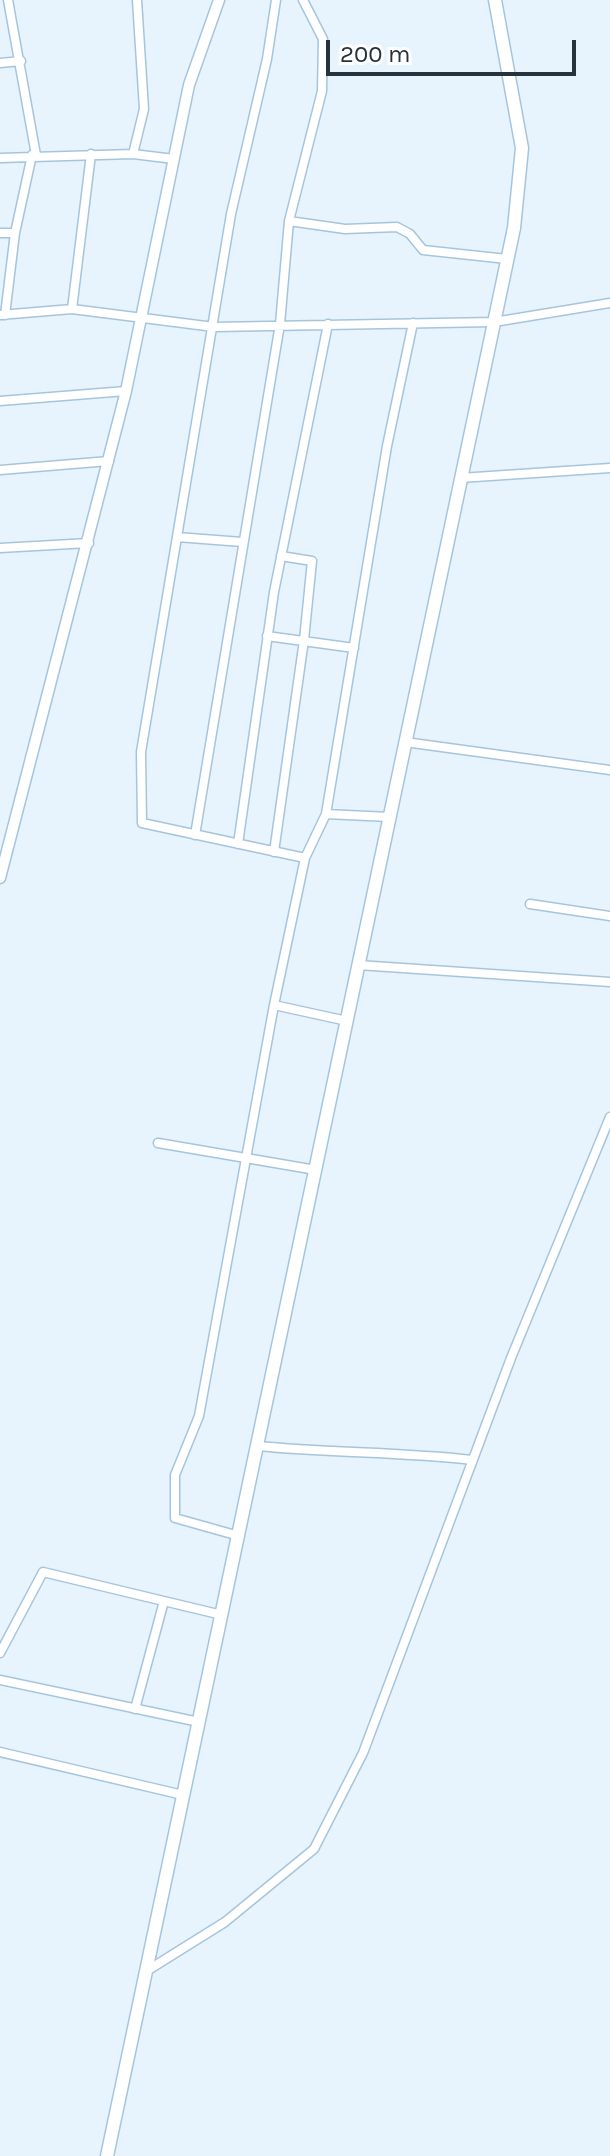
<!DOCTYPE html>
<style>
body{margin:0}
#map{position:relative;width:610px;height:2156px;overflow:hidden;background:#e7f3fd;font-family:Karla,sans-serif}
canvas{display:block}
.scale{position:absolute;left:326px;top:40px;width:250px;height:36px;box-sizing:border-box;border:4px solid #26323c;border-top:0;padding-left:10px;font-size:24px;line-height:28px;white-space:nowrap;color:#26323c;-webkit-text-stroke:6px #fefffe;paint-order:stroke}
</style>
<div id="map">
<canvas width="610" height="2156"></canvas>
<div class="scale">200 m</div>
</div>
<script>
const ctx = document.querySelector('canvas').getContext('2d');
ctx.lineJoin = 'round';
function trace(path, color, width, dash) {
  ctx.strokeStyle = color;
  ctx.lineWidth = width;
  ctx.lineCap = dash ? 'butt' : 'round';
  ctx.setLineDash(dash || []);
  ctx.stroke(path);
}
const minor = new Path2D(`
 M 8,0 L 36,155
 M 0,63 L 21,61
 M 133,154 L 144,109 L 137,0
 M 0,158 L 133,154 L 174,159
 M 289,221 L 345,229 L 397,227 L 410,234 L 423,250 L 507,259
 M 0,233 L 15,233
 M 72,309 L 91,154
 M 0,315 L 72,309 L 214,327 L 494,322 L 610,303
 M 5,315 L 15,233 L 32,155
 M 0,401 L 126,391
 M 0,470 L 109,461
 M 460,478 L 610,468
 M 177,537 L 242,542
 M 0,548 L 89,543
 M 267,636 L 354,648
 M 405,742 L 610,770
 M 326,814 L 389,817
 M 195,835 L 280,324 L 289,221 L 322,91 L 323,39 L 303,0
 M 238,844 L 274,592 L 328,324
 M 274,852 L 304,640 L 312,561 L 281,556
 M 305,858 L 326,814 L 387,446 L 413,323
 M 530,904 L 610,916
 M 358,965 L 610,982
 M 274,1005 L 347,1021
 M 158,1143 L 316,1170
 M 258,1446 C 330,1453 401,1452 472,1460
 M 239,1536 L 175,1518 L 175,1475 L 199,1416 L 274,1005 L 305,858 L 142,823 L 141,752 L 231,214 L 267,59 L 276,0
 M 0,1653 L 43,1572 L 222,1615
 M 0,1680 L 199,1722
 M 135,1709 L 164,1601
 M 0,1752 L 183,1795
 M 145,1972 L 225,1922 L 314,1849 L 363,1753 L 511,1358 L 610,1117`);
const tertiary = new Path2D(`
 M 0,878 L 126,391 L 189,85 L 219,0`);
const secondary = new Path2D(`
 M 107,2156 L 514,228 L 522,148 L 495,0`);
trace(minor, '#a6c5dd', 11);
trace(tertiary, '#a6c5dd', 13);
trace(secondary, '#a6c5dd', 15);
trace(minor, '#fff', 8);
trace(tertiary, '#fff', 10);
trace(secondary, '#fff', 12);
</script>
